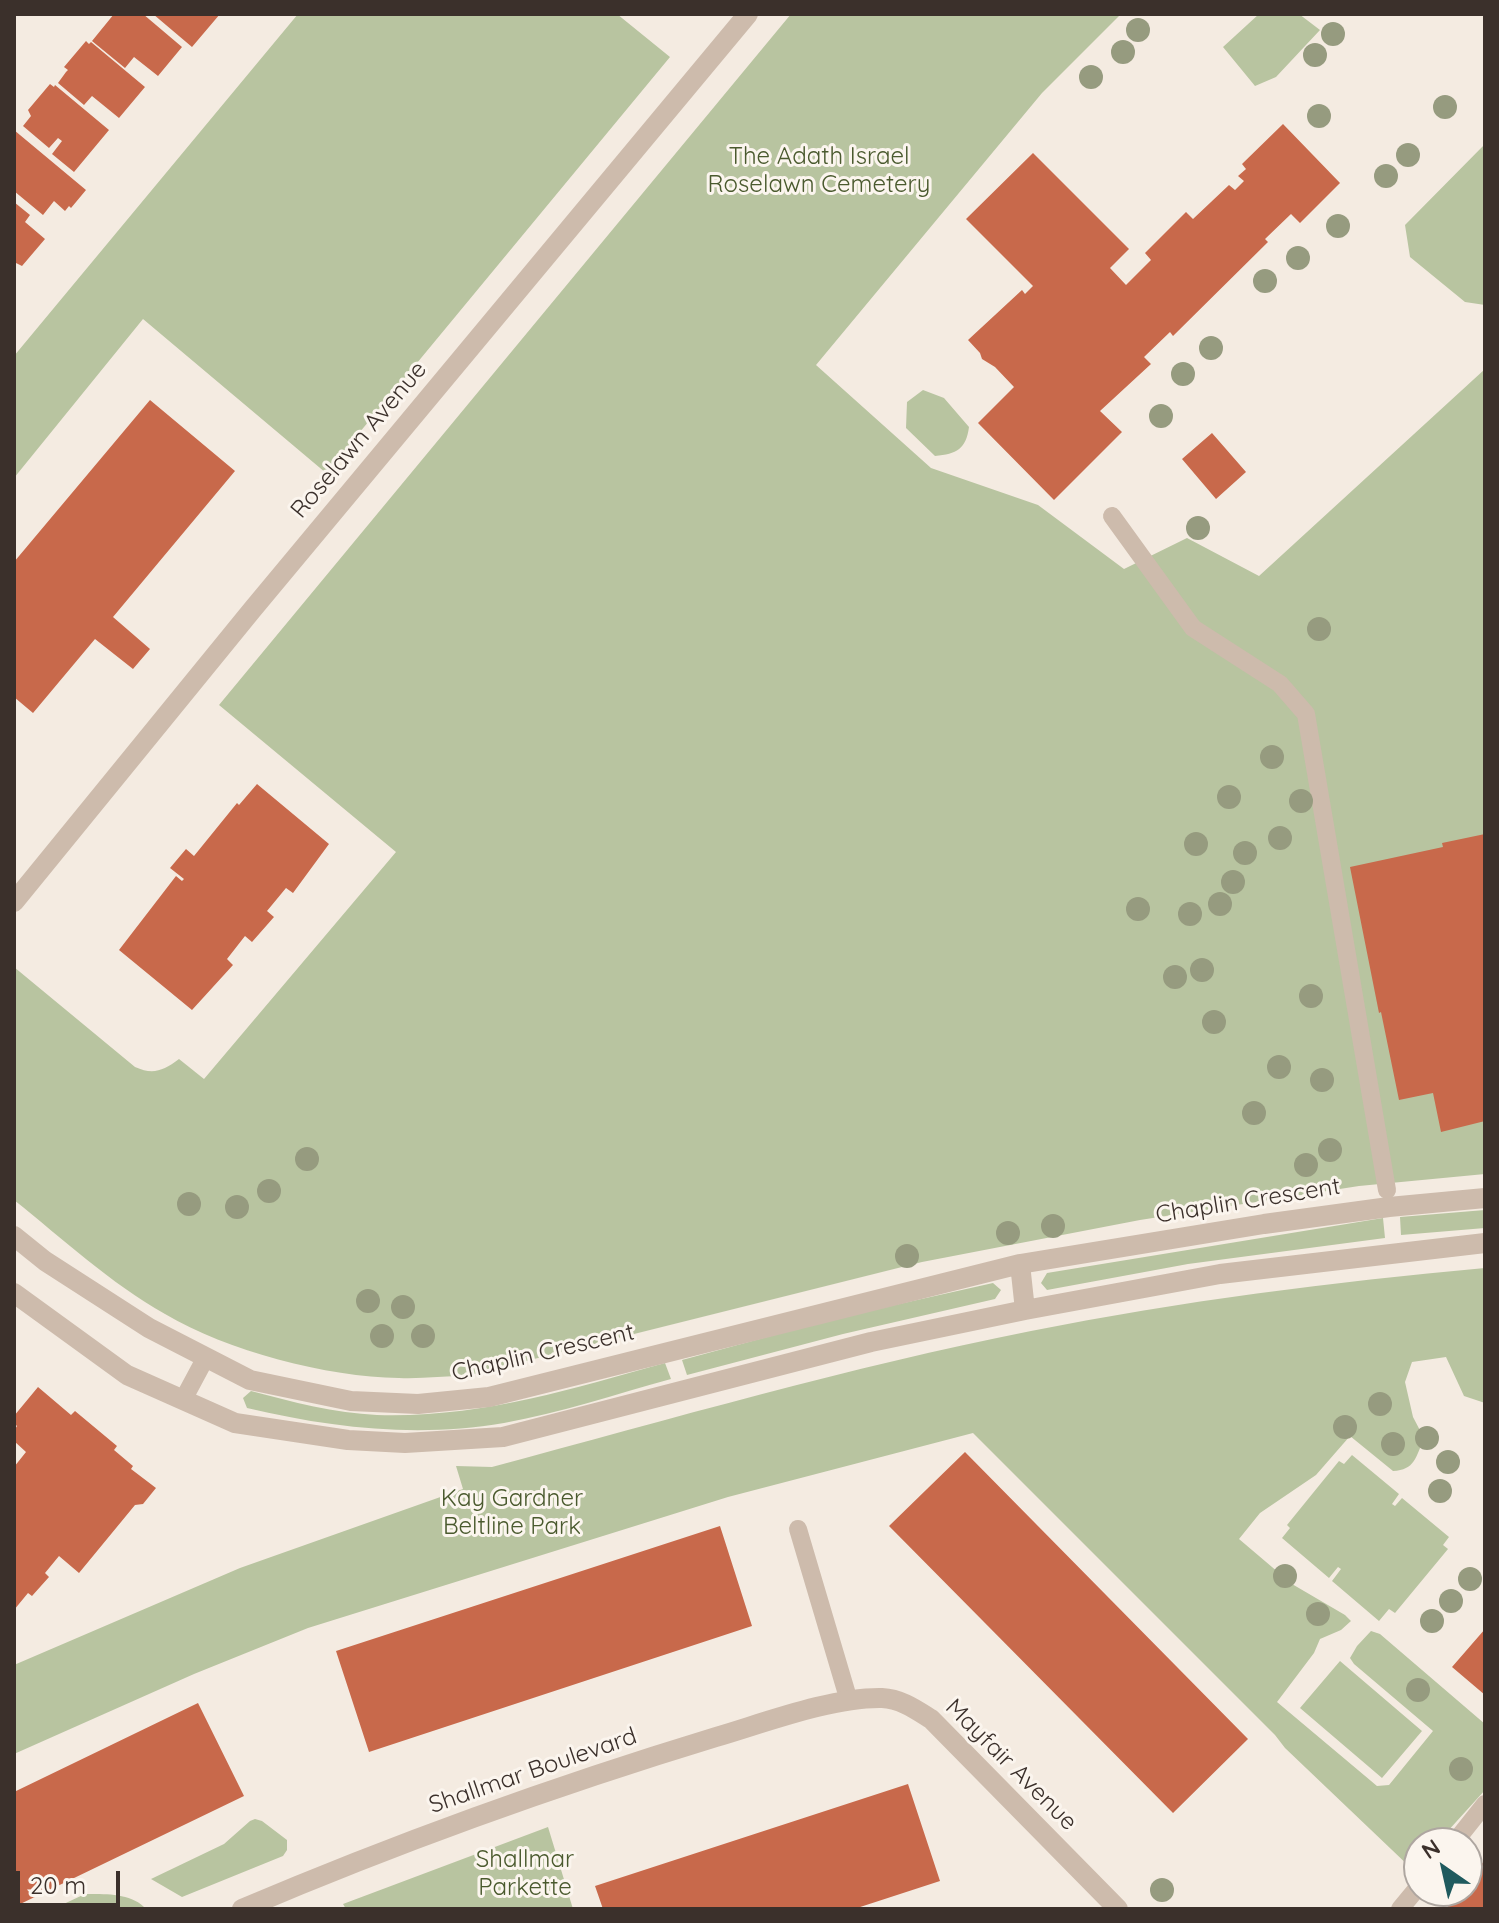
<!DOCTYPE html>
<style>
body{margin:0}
#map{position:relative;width:1499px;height:1923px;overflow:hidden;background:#f4ebe1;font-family:Quicksand,sans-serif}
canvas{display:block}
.frame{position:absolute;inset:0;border:16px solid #3b302b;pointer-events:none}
.north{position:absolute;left:1403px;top:1827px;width:80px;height:80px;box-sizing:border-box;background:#fbf5ee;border:2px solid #aea6a0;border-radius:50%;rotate:326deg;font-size:22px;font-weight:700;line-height:32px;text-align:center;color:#3b302b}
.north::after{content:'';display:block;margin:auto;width:28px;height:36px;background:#1f5a5e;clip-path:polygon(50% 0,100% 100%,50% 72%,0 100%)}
.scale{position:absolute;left:16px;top:1871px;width:104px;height:36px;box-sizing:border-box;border:4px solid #3b302b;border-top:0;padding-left:10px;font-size:24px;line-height:28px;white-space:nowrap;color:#3b302b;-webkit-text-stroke:6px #fbf5ee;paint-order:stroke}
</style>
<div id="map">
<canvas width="1499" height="1923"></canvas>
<div class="frame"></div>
<div class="north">N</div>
<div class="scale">20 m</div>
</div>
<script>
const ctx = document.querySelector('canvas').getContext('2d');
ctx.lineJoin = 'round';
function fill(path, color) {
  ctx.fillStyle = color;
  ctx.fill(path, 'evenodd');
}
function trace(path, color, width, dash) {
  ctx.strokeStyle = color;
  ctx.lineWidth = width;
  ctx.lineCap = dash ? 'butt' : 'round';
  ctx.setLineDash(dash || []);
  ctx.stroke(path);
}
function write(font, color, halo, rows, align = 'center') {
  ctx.font = font + ' Quicksand,sans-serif';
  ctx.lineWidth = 6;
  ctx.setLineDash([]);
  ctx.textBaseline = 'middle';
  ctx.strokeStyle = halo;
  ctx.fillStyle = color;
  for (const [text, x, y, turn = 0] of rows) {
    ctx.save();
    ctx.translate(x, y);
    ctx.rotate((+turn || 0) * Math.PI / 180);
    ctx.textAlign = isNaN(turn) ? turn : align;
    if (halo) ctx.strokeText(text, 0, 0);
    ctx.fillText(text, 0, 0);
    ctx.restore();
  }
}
fill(new Path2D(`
 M 298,14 L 617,14 L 670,57 L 326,473 L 143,319 L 14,478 L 14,356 Z
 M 791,14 L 1121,14 L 1042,93 L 816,365 L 931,468 L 1038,505 L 1124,569 L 1187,538 L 1259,576 L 1485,369 L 1485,1174 L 1359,1186 L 1140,1220 L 922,1262 L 466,1376 C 444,1376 421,1379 399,1378 C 327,1377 227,1351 165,1314 C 110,1283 63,1239 14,1200 L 14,967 L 135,1067 C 153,1075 163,1071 179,1059 L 204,1079 L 396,852 L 219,705 Z
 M 1259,14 L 1299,14 L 1320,30 L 1276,77 L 1255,86 L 1223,47 Z
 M 1485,144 L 1485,305 L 1465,302 L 1410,257 L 1405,225 Z
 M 923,390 L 944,398 L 969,427 C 966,449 957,454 935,456 L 906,428 L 907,402 Z
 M 1485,1210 L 1485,1228 L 1401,1235 L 1400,1217 Z
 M 1383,1218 L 1385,1238 L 1188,1264 L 1047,1290 L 1041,1283 L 1047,1273 Z
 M 1485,1268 L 1485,1403 L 1464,1396 L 1446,1357 L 1412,1362 L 1405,1382 L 1413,1417 L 1424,1438 C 1416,1457 1415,1470 1393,1471 L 1350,1436 L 1316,1475 L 1260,1513 L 1239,1539 L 1292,1584 L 1345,1615 L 1351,1621 L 1341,1630 L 1320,1639 L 1314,1653 L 1277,1702 L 1377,1786 L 1389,1785 L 1433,1731 L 1354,1664 L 1350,1658 L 1357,1646 L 1371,1631 L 1380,1634 L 1485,1724 L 1485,1790 L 1437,1843 L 1419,1843 L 1419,1863 L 1413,1870 L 1285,1748 L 1275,1735 L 973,1433 L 728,1497 L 308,1628 L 194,1674 L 14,1754 L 14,1665 L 240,1568 L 463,1489 L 456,1466 L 492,1467 C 671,1419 849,1367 1031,1331 C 1181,1301 1332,1282 1485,1268 Z
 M 993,1283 L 1001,1290 L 995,1299 L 843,1334 L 687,1375 L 682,1360 L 841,1317 Z
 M 665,1363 L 671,1379 C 616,1394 560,1413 504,1423 C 417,1438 332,1428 247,1408 L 243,1398 L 251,1391 C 292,1402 335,1413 377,1415 C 479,1418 568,1390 665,1363 Z
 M 1352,1455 L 1399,1494 L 1392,1504 L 1395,1506 L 1402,1498 L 1449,1537 L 1443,1545 L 1448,1549 L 1395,1613 L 1389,1609 L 1379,1621 L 1332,1581 L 1341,1569 L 1338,1567 L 1329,1578 L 1282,1538 L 1290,1528 L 1287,1525 L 1339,1461 L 1344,1464 Z
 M 1340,1661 L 1422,1731 L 1382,1778 L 1300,1708 Z
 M 255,1819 L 262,1821 L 287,1840 L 287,1850 L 283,1856 L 182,1897 L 151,1879 L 224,1844 L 250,1821 Z
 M 548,1827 L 573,1909 L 346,1909 L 343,1904 Z
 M 85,1894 C 106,1894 132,1893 146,1909 L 53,1909 Z`), '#b8c4a0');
fill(new Path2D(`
 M 114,14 L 143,14 L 182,47 L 158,76 L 134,57 L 125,68 L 92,41 Z
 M 153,14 L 220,14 L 192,47 Z
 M 86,41 L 89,44 L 91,42 L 145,87 L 119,118 L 92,96 L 84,105 L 58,83 L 66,72 L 68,70 L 64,67 Z
 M 50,84 L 54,87 L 55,85 L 109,130 L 74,172 L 52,154 L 62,141 L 58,138 L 49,148 L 23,126 L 31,116 L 28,110 Z
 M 1283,124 L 1340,183 L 1300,223 L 1291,214 L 1265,239 L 1268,242 L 1173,336 L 1170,332 L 1144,357 L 1151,364 L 1100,411 L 1122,432 L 1054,500 L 978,423 L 1014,387 L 995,367 L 982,359 L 980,353 L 968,340 L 1022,290 L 1025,294 L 1033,286 L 966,219 L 1033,153 L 1129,249 L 1110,268 L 1126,285 L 1151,260 L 1145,253 L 1186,212 L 1193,219 L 1229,185 L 1235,190 L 1244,181 L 1238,176 L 1246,169 L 1242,164 Z
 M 14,130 L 86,190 L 71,208 L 69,206 L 65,211 L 54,201 L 43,215 L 14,191 Z
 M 14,202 L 30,215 L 25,222 L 45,239 L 22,266 L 14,262 Z
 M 150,400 L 235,471 L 113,617 L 150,649 L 133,669 L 95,639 L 33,713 L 14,697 L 14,562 Z
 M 1212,433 L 1246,472 L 1216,499 L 1182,459 Z
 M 257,784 L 329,844 L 293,893 L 286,888 L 267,911 L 274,917 L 252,942 L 245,936 L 227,959 L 233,965 L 192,1010 L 119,950 L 176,876 L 182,881 L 184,879 L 170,868 L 186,849 L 194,856 L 237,803 L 239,805 Z
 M 1485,834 L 1485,1121 L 1441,1132 L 1433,1093 L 1399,1100 L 1381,1012 L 1379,1013 L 1350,867 L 1443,847 L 1442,843 Z
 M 38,1387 L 71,1415 L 75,1411 L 117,1446 L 114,1450 L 133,1466 L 131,1469 L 156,1488 L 143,1504 L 135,1505 L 79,1573 L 59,1556 L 45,1573 L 49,1577 L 32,1596 L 28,1593 L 14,1610 L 14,1467 L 26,1452 L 14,1441 L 14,1431 L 17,1426 L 14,1423 L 14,1416 Z
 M 965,1452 L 1248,1739 L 1173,1813 L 889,1526 Z
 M 720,1526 L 752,1626 L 369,1752 L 336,1651 Z
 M 1485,1629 L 1485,1695 L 1452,1667 Z
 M 198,1703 L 244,1796 L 14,1907 L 14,1792 Z
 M 908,1784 L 940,1881 L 854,1909 L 603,1909 L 595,1886 Z
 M 1485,1860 L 1485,1909 L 1446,1909 L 1460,1891 L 1467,1891 L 1467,1882 Z`), '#c8694b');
trace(new Path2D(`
 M 1112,516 L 1193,628 L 1280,684 L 1306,714 L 1387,1190
 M 183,1400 L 206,1357
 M 798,1529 L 849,1701
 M 1454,1843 L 1485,1804
 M 1400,1909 L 1419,1886`), '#cdbbac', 18);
trace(new Path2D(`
 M 14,902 L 252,610 L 748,14
 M 14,1236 L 45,1261 L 149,1328 L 250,1380 L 351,1401 L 418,1404 L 489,1397 L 1020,1264 L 1264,1224 L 1389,1207 L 1485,1198
 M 1020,1264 L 1025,1310
 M 14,1293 L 127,1375 L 235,1423 L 348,1440 L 405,1443 L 503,1437 L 871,1342 L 1025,1310 L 1220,1274 L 1485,1243
 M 242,1909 C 397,1843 555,1786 716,1737 C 764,1723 832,1697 882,1698 C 901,1699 915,1709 931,1719 L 1118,1909`), '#cdbbac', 20);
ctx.fillStyle = '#969b7f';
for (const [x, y] of [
 [1138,30],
 [1333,34],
 [1123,52],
 [1315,55],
 [1091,77],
 [1445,107],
 [1319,116],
 [1408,155],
 [1386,176],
 [1338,226],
 [1298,258],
 [1265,281],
 [1211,348],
 [1183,374],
 [1161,416],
 [1198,528],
 [1319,629],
 [1272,757],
 [1229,797],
 [1301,801],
 [1280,838],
 [1196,844],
 [1245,853],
 [1233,882],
 [1220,904],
 [1138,909],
 [1190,914],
 [1202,970],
 [1175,977],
 [1311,996],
 [1214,1022],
 [1279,1067],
 [1322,1080],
 [1254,1113],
 [1330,1150],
 [307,1159],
 [1306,1165],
 [269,1191],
 [189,1204],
 [237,1207],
 [1053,1226],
 [1008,1233],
 [907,1256],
 [368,1301],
 [403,1307],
 [382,1336],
 [423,1336],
 [1380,1404],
 [1345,1427],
 [1427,1438],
 [1393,1444],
 [1448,1462],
 [1440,1491],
 [1285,1576],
 [1470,1579],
 [1451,1601],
 [1318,1614],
 [1432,1621],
 [1418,1690],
 [1461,1769],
 [1162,1890]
]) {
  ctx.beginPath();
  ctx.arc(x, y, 12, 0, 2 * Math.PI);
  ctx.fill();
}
write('24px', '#4a5a2e', '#fbf5ee', [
 ["The Adath Israel",819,157],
 ["Roselawn Cemetery",819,185],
 ["Kay Gardner",512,1499],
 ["Beltline Park",512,1527],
 ["Shallmar",525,1860],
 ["Parkette",525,1888]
]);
write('24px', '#3b302b', '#fbf5ee', [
 ["Roselawn Avenue",359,440,-50],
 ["Chaplin Crescent",1248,1201,-9],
 ["Chaplin Crescent",543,1353,-13],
 ["Mayfair Avenue",1011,1765,45],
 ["Shallmar Boulevard",533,1771,-19]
]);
</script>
